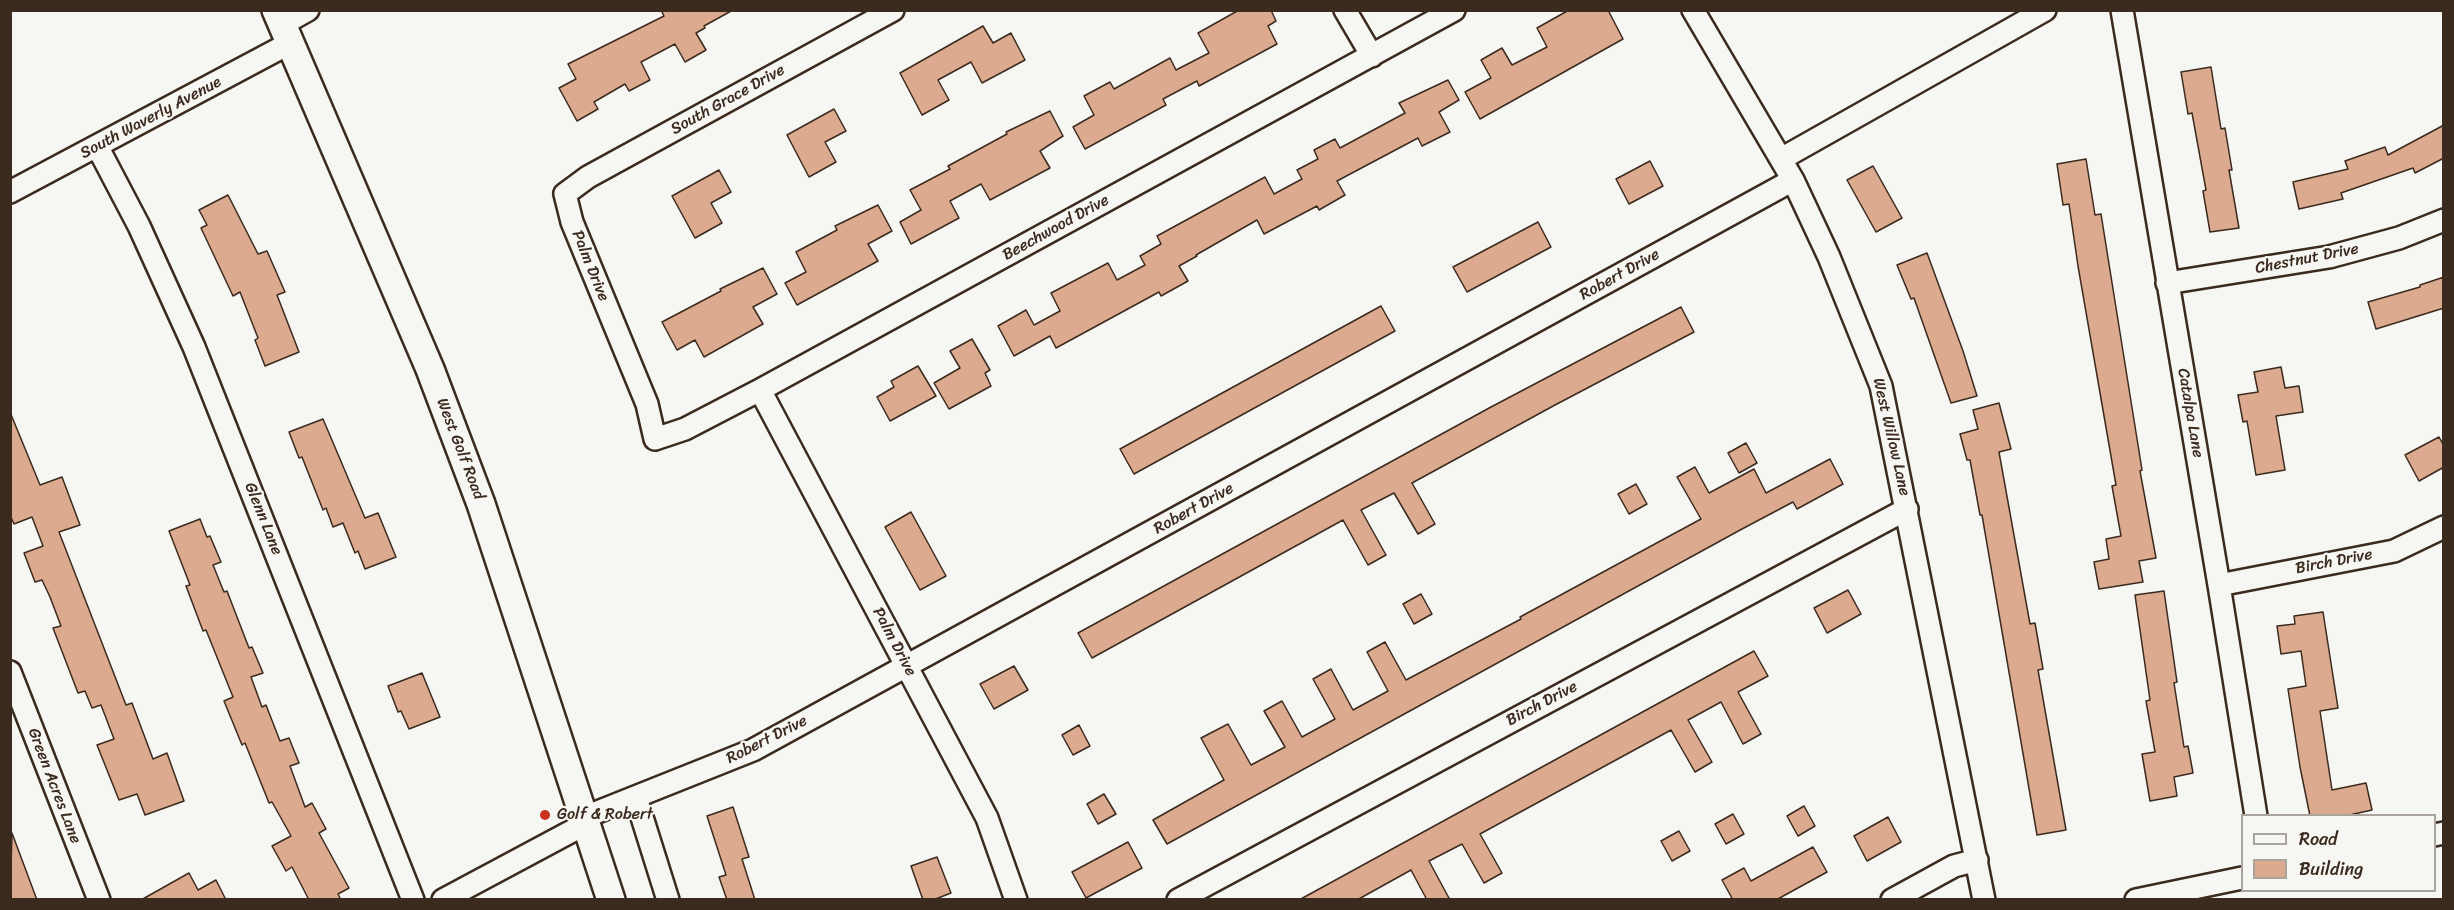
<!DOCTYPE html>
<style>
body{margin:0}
#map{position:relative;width:2454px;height:910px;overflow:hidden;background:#f6f6f2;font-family:Sriracha,sans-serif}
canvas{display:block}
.frame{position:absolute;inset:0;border:12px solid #3b2a1e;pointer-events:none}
.legend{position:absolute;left:2241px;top:814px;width:195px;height:78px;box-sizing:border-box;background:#f6f6f2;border:2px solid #aba49d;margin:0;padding:8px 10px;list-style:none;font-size:18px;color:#3b2a1e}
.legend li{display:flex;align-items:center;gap:12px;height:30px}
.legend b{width:30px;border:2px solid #aba49d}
</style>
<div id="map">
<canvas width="2454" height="910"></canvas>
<div class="frame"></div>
<ul class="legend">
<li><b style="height:8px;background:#f6f6f2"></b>Road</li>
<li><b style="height:16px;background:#dcab8f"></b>Building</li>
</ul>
</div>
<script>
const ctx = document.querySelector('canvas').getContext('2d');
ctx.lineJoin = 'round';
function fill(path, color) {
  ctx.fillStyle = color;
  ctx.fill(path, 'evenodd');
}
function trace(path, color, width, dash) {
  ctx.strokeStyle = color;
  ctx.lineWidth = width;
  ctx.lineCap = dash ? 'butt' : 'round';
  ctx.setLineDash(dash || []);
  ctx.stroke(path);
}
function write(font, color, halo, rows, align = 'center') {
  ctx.font = font + ' Sriracha,sans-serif';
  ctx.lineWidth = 4.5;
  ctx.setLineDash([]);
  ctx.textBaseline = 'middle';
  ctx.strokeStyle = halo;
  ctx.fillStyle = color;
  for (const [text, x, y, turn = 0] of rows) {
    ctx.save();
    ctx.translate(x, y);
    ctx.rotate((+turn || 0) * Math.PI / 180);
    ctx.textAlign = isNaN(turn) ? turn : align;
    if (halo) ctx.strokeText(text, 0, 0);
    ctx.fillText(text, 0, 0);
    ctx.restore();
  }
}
const building = new Path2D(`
 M 661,10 L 733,10 L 704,26 L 705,28 L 696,33 L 706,50 L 685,62 L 675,44 L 641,62 L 650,80 L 629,91 L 625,84 L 594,102 L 598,109 L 577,121 L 559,88 L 576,79 L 568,64 L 664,16 Z
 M 1239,10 L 1271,10 L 1276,21 L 1268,26 L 1277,44 L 1199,86 L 1197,81 L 1163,99 L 1166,105 L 1085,149 L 1073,127 L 1094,115 L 1084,96 L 1110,82 L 1114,89 L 1170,58 L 1176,70 L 1209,53 L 1198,33 Z
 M 1569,10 L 1608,10 L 1623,39 L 1480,119 L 1465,92 L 1491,78 L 1481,60 L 1502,48 L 1512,65 L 1547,47 L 1537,28 Z
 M 983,26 L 993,43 L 1011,33 L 1025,60 L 982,83 L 971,62 L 938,80 L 949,100 L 922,115 L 900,73 Z
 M 2211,67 L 2221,129 L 2225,128 L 2232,170 L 2229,170 L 2239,228 L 2210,232 L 2203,191 L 2206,190 L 2192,113 L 2188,114 L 2181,72 Z
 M 1448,80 L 1459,100 L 1439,112 L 1450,132 L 1422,146 L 1418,138 L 1337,181 L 1345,195 L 1319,210 L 1317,206 L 1264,234 L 1257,220 L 1196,255 L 1197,256 L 1179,266 L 1188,281 L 1161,296 L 1159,292 L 1056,348 L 1050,336 L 1014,356 L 998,326 L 1026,310 L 1034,325 L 1060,311 L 1051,293 L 1108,263 L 1117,280 L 1145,265 L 1140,256 L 1161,244 L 1157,236 L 1265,177 L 1274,194 L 1302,179 L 1297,170 L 1318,159 L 1314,150 L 1335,139 L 1340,148 L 1405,113 L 1399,103 Z
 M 834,109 L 846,131 L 825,142 L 836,162 L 809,177 L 787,135 Z
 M 1050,111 L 1063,136 L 1040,151 L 1050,168 L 990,200 L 981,184 L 950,201 L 959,218 L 911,244 L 900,222 L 921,210 L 910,190 L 950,169 L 948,166 L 1007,134 L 1006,132 Z
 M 2444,125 L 2444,158 L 2415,173 L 2413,168 L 2341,193 L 2343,199 L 2299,209 L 2293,182 L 2348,169 L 2345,161 L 2385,147 L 2388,155 Z
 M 2086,159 L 2095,215 L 2101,214 L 2142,470 L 2140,471 L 2156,558 L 2139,561 L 2143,582 L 2099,589 L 2094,562 L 2109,559 L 2106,539 L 2121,536 L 2112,486 L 2116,485 L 2078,266 L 2069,204 L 2063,205 L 2057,164 Z
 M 1650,161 L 1663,186 L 1629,204 L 1616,179 Z
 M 1873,166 L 1902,218 L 1876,232 L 1847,180 Z
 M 719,170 L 731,192 L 711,203 L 722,223 L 695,238 L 672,196 Z
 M 228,195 L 258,254 L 267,251 L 285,292 L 277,295 L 299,352 L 265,366 L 255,340 L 258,338 L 240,292 L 233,296 L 201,228 L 207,225 L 199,210 Z
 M 878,205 L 892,231 L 868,244 L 878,261 L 797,305 L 785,283 L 806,272 L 796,252 L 837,230 L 835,226 Z
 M 1538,222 L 1551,247 L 1467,292 L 1453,267 Z
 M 1927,253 L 1963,351 L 1977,396 L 1951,403 L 1914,298 L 1911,299 L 1897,265 Z
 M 763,268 L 777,294 L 753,307 L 763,324 L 704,357 L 695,340 L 677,350 L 662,322 L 721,291 L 720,289 Z
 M 2444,277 L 2444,308 L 2376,329 L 2368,302 L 2420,287 L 2420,285 Z
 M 1381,306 L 1395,331 L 1134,474 L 1120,449 Z
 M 1681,307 L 1694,332 L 1555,405 L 1412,483 L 1435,524 L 1418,534 L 1394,493 L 1361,510 L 1386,555 L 1368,565 L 1343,520 L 1092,658 L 1078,633 L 1491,407 Z
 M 972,339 L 990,370 L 985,373 L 991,386 L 949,409 L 934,383 L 960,368 L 950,351 Z
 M 918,366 L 936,396 L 890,421 L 877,397 L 894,387 L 891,381 Z
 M 2281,367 L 2285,388 L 2299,386 L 2303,412 L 2276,416 L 2285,470 L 2256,475 L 2247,421 L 2243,422 L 2238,395 L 2258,392 L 2254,372 Z
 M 1999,403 L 2011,449 L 1999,452 L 2030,624 L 2035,623 L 2043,669 L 2038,670 L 2066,830 L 2037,835 L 1982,515 L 1980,515 L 1970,460 L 1967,460 L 1960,434 L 1978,429 L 1973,410 Z
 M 10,412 L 40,485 L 62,477 L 80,525 L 59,532 L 126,705 L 132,703 L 153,759 L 167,753 L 184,801 L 145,815 L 137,794 L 119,800 L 97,745 L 114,739 L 101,705 L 92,708 L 85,691 L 78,693 L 53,628 L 61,626 L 50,597 L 42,580 L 35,582 L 24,553 L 43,546 L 32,517 L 14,524 L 10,515 Z
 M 323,419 L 365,518 L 378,513 L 396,557 L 365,569 L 358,551 L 355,553 L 343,523 L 333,527 L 326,508 L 323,510 L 302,457 L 299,458 L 289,432 Z
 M 2439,437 L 2444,446 L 2444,467 L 2419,481 L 2405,455 Z
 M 1746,443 L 1757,463 L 1739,473 L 1728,453 Z
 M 1830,459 L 1843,484 L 1797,509 L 1793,502 L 1742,529 L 1167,844 L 1153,820 L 1224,780 L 1201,738 L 1228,724 L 1251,765 L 1285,747 L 1264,711 L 1282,701 L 1302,737 L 1335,719 L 1313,679 L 1331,669 L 1353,710 L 1388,691 L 1367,652 L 1385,642 L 1406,680 L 1521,619 L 1520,617 L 1701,519 L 1677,477 L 1695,467 L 1709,493 L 1754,469 L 1766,493 Z
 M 1636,484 L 1647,504 L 1629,514 L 1618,494 Z
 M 911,512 L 946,576 L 920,590 L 885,527 Z
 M 200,519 L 207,537 L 210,536 L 221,562 L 213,565 L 224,592 L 227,591 L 249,648 L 252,647 L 263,673 L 251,677 L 262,707 L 266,705 L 280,741 L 289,738 L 299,763 L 290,766 L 305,807 L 312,803 L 326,829 L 319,833 L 349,888 L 338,894 L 341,900 L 309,900 L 292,867 L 286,871 L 272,846 L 291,836 L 272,802 L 269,803 L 245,743 L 242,745 L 224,701 L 233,697 L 206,630 L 203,631 L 186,586 L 190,585 L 169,531 Z
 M 1848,590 L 1861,614 L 1827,633 L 1814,608 Z
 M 2164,591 L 2177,682 L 2174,683 L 2184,747 L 2188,746 L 2193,773 L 2174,777 L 2177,796 L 2150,801 L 2142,754 L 2155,752 L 2146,701 L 2150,700 L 2135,595 Z
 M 1421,594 L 1432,614 L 1414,624 L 1403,604 Z
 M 2323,612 L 2338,708 L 2320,711 L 2332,790 L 2366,783 L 2372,810 L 2345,816 L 2310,816 L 2300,767 L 2288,689 L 2306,686 L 2301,651 L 2281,654 L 2277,626 L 2295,624 L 2294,616 Z
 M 1754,651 L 1768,676 L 1738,692 L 1761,734 L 1743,744 L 1721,702 L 1688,720 L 1712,762 L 1695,772 L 1671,730 L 1480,834 L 1502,873 L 1484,883 L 1462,844 L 1429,861 L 1450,900 L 1427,900 L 1411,870 L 1357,900 L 1299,900 Z
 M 1014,666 L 1028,690 L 994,709 L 980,684 Z
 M 422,673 L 440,717 L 409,729 L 401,711 L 398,712 L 388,686 Z
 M 1079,725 L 1090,746 L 1073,755 L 1062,735 Z
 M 1104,794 L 1116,814 L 1098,824 L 1087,804 Z
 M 1804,806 L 1815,826 L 1798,836 L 1787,816 Z
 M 733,807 L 749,857 L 742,859 L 755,900 L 727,900 L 719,877 L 726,875 L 707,816 Z
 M 1733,814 L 1744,834 L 1726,844 L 1715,824 Z
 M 1888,817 L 1901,842 L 1867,861 L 1854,836 Z
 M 1679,831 L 1690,851 L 1672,861 L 1661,841 Z
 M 12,833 L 37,900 L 10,900 Z
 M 1128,842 L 1142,868 L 1086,898 L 1072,872 Z
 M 1813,847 L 1827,872 L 1776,900 L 1733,900 L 1722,880 L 1744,868 L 1751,881 Z
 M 937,857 L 951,893 L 933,900 L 923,900 L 911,866 Z
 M 189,873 L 198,890 L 216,880 L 226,900 L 141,900 Z`);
fill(building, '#dcab8f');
trace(building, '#3b2a1e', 1.5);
const minor = new Path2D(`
 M 893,10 L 588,177 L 565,194 L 572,222 L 647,404 L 655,439 L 685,429 L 760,390 L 1454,10
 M 1345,10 L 1372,56
 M 1693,10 L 1793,180 L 1829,257 L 1881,386 L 1984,900
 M 2122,10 L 2219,585 L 2256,816
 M 283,24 L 308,10
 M 97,146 L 139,226 L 194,347 L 413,900
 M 1781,159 L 2045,10
 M 10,192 L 290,43
 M 2167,283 L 2329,257 L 2399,238 L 2444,220
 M 760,390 L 987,818 L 1016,900
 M 2219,585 L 2394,551 L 2444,527
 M 10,672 L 99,900
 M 636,798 L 668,900
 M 585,817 L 753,750 L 1793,180
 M 2434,835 L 2444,833
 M 443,900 L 587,823
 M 1178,900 L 1907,509
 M 1892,900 L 1954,866 L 1977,860
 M 2136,900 L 2242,878`);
const major = new Path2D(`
 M 276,10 L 430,369 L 481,504 L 611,900`);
trace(minor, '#3b2a1e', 26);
trace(major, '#3b2a1e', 32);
trace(minor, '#f6f6f2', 21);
trace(major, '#f6f6f2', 27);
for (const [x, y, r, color] of [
 [545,815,6,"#c8321e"]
]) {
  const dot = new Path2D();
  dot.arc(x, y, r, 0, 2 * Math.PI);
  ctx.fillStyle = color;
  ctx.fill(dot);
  trace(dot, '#f6f6f2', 2);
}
write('16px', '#3b2a1e', '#f6f6f2', [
 ["South Grace Drive",728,100,-29],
 ["South Waverly Avenue",151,118,-28],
 ["Beechwood Drive",1056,228,-29],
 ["Chestnut Drive",2307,259,-11],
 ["Palm Drive",590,266,68],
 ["Robert Drive",1620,275,-29],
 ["Catalpa Lane",2190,413,80],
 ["West Willow Lane",1891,437,77],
 ["West Golf Road",460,449,69],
 ["Robert Drive",1194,509,-29],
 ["Glenn Lane",263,519,68],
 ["Birch Drive",2334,562,-11],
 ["Palm Drive",894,642,62],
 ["Birch Drive",1542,704,-28],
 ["Robert Drive",767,740,-27],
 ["Green Acres Lane",54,786,69]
]);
write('16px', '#3b2a1e', '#f6f6f2', [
 ["Golf & Robert",557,815]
], 'left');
</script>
